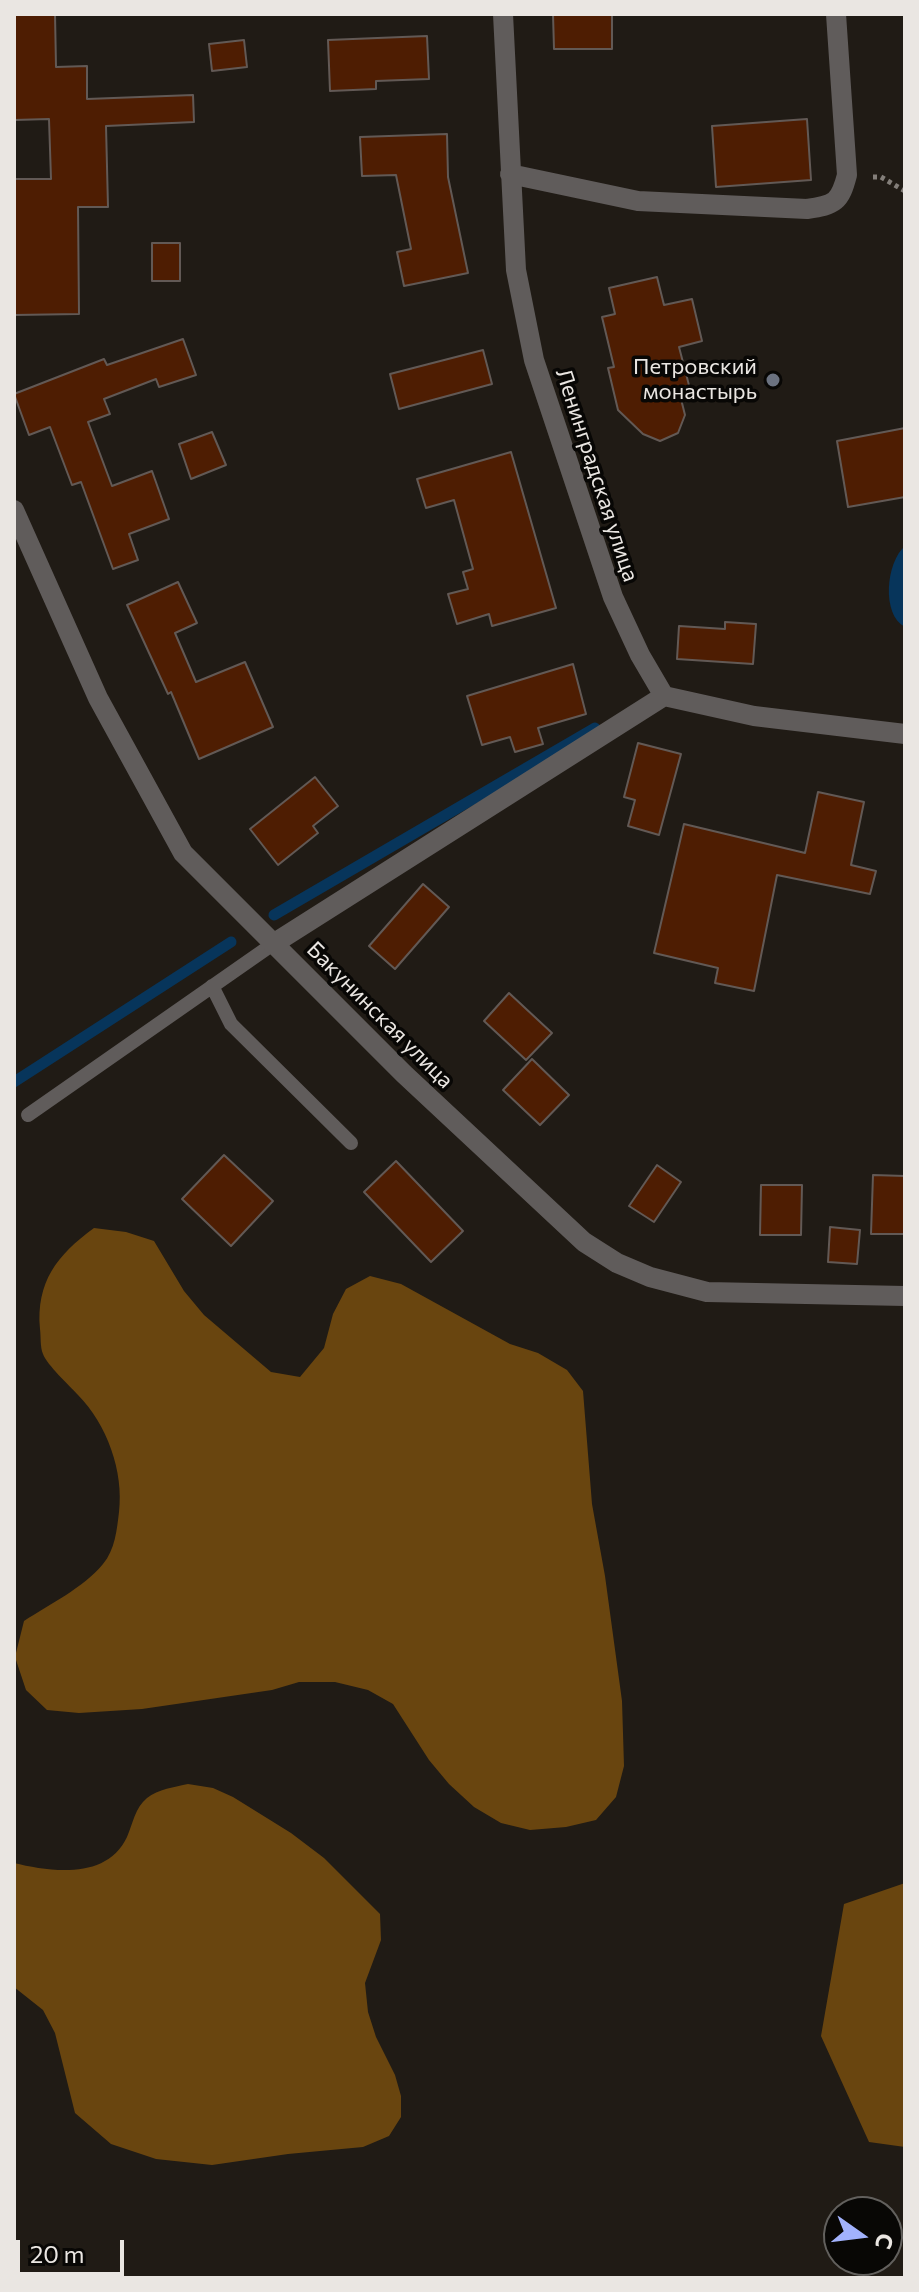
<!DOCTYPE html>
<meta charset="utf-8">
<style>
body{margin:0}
#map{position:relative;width:919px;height:2292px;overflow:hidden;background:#201b15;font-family:Commissioner,sans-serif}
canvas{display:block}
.frame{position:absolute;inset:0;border:16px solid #eae6e2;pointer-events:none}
.north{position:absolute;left:823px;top:2196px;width:80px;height:80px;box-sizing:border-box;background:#080705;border:2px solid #62605d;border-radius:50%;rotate:104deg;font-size:22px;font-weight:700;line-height:32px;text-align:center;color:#eae6e2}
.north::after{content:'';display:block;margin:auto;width:28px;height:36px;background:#a2b2fd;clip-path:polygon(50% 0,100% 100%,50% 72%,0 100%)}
.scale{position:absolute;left:16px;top:2240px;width:108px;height:36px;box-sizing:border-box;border:4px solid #eae6e2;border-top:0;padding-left:10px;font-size:24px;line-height:28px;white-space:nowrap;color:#eae6e2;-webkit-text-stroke:6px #080705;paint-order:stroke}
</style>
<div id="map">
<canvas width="919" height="2292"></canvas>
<div class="frame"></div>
<div class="north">С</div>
<div class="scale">20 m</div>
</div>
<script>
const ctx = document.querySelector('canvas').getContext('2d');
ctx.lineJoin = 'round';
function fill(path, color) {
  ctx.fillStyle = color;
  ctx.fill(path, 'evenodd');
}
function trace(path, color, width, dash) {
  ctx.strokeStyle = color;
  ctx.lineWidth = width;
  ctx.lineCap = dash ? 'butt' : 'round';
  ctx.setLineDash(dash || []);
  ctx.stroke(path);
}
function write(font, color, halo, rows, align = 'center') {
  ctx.font = font + ' Commissioner,sans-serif';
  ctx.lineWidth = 7;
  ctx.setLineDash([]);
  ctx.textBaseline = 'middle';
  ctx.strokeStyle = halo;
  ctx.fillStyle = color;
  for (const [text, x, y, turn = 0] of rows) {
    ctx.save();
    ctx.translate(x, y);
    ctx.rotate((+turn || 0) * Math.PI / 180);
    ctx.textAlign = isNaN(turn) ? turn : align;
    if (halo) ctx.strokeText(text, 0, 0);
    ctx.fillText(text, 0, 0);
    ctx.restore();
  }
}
fill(new Path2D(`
 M 94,1228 L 126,1232 L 154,1241 L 184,1291 L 204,1315 L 271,1372 L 300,1377 L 324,1348 L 333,1314 L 346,1289 L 370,1276 L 401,1284 L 510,1344 L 538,1353 L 567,1370 L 583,1391 L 592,1504 L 605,1576 L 622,1701 L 624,1766 L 616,1797 L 596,1820 L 566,1827 L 530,1830 L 501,1823 L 474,1807 L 449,1784 L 429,1760 L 393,1704 L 368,1690 L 335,1682 L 299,1682 L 272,1690 L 142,1709 L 79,1713 L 47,1710 L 26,1690 L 15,1657 L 24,1621 C 50,1604 83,1588 103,1564 C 115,1550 117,1529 119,1512 C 124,1472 107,1424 78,1395 C 69,1385 47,1365 43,1354 C 40,1347 41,1337 40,1329 C 36,1282 57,1255 94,1228 Z
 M 188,1784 L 213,1788 L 233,1797 L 291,1833 L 324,1858 L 380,1914 L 381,1940 L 365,1983 L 368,2012 L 376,2037 L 395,2075 L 401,2096 L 401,2117 L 389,2136 L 363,2147 L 288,2154 L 212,2165 L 156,2159 L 111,2144 L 75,2113 L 55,2033 L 43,2010 L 14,1987 L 14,1863 C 51,1872 107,1880 127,1837 C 133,1823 135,1808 147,1798 C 158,1789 175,1787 188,1784 Z
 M 905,1883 L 905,2147 L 869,2142 L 821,2036 L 844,1904 Z`), '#69450f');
fill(new Path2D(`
 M 905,546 L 905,627 C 881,615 886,562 905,546 Z`), '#07355b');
trace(new Path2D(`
 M 274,915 L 595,728
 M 14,1082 L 231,942`), '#07355b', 11);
const building = new Path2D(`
 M 14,14 L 55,14 L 56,67 L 87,66 L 87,99 L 193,95 L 194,122 L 106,126 L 108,207 L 78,207 L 79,314 L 14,315 L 14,179 L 51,179 L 49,119 L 14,120 Z
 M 553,14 L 612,14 L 612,49 L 554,49 Z
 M 427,36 L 429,79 L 376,81 L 376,89 L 330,91 L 328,40 Z
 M 244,40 L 247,67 L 212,71 L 209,44 Z
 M 807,119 L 811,180 L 716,187 L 712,126 Z
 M 447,134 L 448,177 L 468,273 L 404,286 L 397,252 L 411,249 L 396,175 L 362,176 L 360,137 Z
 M 152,243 L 180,243 L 180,281 L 152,281 Z
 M 657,277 L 664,305 L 692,299 L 702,341 L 679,347 L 691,393 L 680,395 L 685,415 L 678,433 L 660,441 L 643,434 L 618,410 L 608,368 L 614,367 L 602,317 L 615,314 L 609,288 Z
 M 183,339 L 196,375 L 159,387 L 156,379 L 104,399 L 110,414 L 88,422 L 112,486 L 152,471 L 169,519 L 129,534 L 138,560 L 113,569 L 81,482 L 72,485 L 50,427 L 29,435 L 14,394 L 104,359 L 107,365 Z
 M 483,350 L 492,384 L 399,409 L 390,374 Z
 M 905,428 L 905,497 L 848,507 L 837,441 Z
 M 212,432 L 226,465 L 191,479 L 179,444 Z
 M 511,452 L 556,608 L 492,626 L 489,614 L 457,624 L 448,594 L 468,589 L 463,572 L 473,569 L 454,500 L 426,508 L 417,479 Z
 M 178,582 L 197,623 L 175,633 L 196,682 L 245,662 L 273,727 L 199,759 L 171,692 L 168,694 L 127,605 Z
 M 725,622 L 756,624 L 753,664 L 677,659 L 679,626 L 725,629 Z
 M 573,664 L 586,714 L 538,728 L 543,744 L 515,752 L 510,737 L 482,745 L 467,696 Z
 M 638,743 L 681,754 L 659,835 L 628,826 L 635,800 L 624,797 Z
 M 315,777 L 338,806 L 313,826 L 318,833 L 278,865 L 250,829 Z
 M 818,792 L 864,802 L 851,865 L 876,871 L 870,894 L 777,875 L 754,991 L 715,983 L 718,968 L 654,953 L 684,824 L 805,853 Z
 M 423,884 L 449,907 L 395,969 L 369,946 Z
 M 509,993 L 552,1033 L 526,1060 L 484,1021 Z
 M 532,1059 L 569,1095 L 540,1125 L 503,1090 Z
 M 224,1155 L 273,1201 L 231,1246 L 182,1199 Z
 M 396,1161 L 463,1231 L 431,1262 L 364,1192 Z
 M 657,1165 L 681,1182 L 654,1222 L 629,1206 Z
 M 873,1175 L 905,1176 L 905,1234 L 871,1234 Z
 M 761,1185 L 802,1185 L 801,1235 L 760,1235 Z
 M 830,1227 L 860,1230 L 857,1264 L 828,1262 Z`);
fill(building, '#4e1d02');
trace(building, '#625955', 2);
trace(new Path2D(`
 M 873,177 L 881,177 L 905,191`), '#837e79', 5, [4, 4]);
trace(new Path2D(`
 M 212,986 L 231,1024 L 351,1143
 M 28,1115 L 273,944`), '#605c5b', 14);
trace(new Path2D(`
 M 503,14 L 516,270 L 534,360 L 613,597 L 640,655 L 664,696 L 754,716 L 905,734
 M 510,174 L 638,201 L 807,209 C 835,205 840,202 847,175 L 836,14
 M 14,510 L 98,698 L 183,853 L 404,1074 L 584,1242 L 617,1263 L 650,1277 L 707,1292 L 905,1296
 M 273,944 L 664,696`), '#605c5b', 20);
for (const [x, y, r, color] of [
 [773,380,8,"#6b7280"]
]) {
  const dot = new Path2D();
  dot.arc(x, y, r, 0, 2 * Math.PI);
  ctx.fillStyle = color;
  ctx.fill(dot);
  trace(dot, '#080705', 3);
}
write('22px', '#eae6e2', '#080705', [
 ["Петровский",757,367],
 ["монастырь",757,392]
], 'right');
write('22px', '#eae6e2', '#080705', [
 ["Ленинградская улица",597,475,72],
 ["Бакунинская улица",380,1015,45]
]);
</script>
